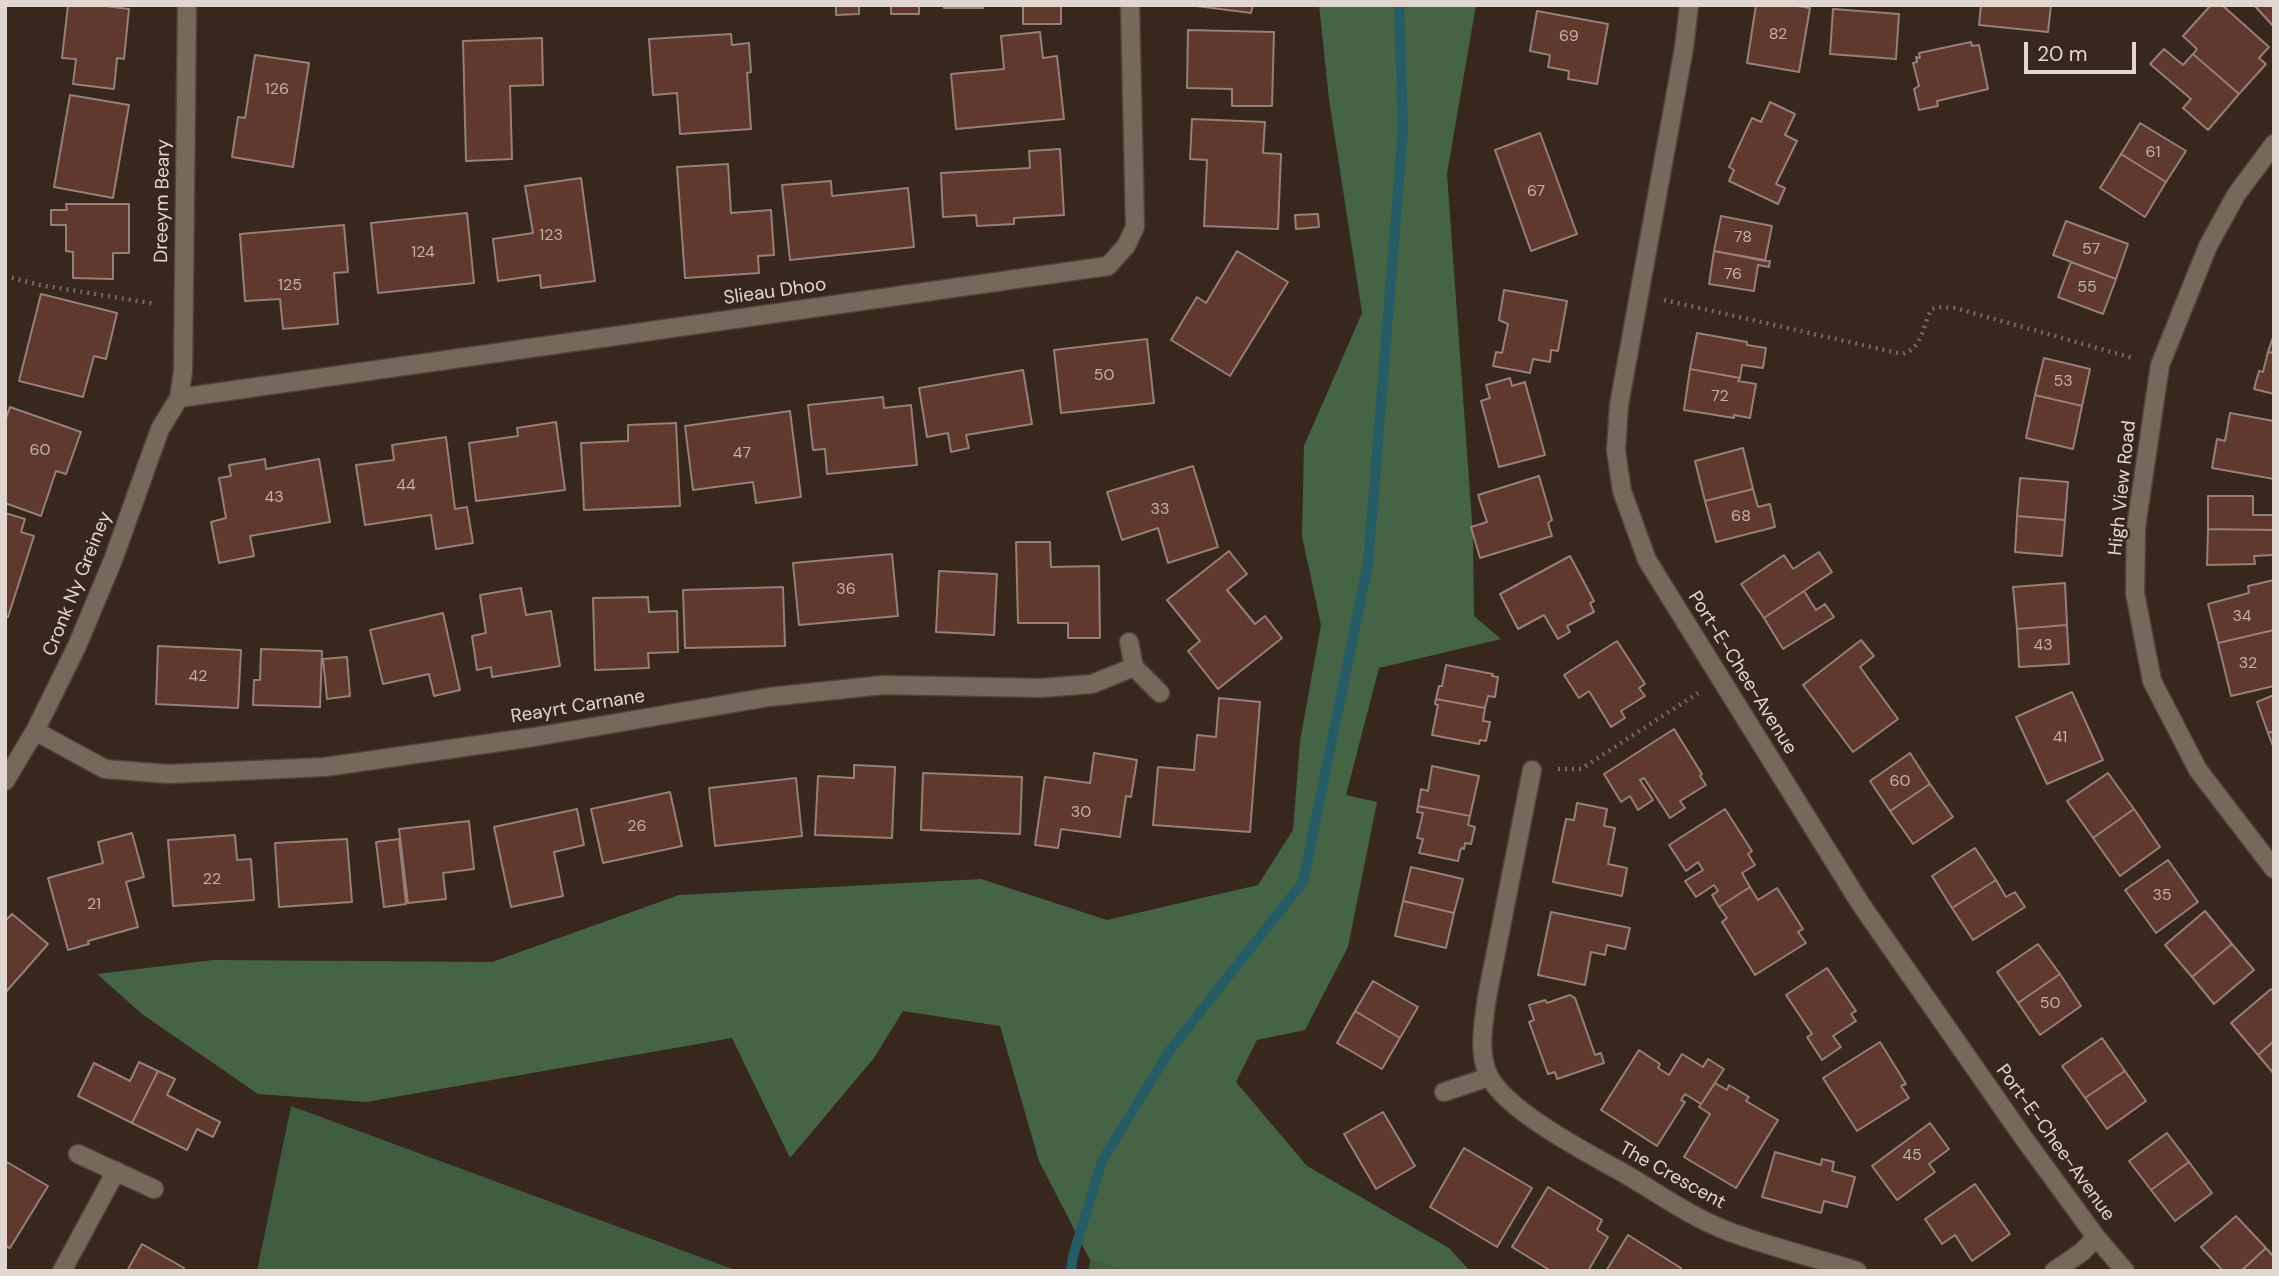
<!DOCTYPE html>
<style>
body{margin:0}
#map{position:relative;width:2279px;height:1276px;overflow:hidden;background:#37271d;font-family:"DM Sans",sans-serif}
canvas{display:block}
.frame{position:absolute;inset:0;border:7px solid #e2d7d0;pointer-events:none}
.scale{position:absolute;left:2024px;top:42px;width:112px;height:32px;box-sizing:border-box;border:4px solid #e2d7d0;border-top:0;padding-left:9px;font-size:21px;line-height:24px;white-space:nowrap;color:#e2d7d0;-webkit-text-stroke:5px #37271d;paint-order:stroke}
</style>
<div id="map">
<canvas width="2279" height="1276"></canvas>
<div class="frame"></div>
<div class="scale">20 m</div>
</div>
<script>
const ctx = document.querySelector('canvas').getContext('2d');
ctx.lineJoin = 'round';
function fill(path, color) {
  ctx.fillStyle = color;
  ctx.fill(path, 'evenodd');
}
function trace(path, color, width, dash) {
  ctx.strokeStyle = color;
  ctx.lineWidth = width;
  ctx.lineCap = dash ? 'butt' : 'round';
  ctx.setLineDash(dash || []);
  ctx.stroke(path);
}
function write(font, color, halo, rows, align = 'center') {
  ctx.font = font + ' "DM Sans",sans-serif';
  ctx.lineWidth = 5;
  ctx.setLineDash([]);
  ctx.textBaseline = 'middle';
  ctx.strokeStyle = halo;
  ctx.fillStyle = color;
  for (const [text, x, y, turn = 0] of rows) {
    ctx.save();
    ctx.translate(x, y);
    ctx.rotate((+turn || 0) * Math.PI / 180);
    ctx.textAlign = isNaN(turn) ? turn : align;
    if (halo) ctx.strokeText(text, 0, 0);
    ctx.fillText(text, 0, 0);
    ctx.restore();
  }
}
fill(new Path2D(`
 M 291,1106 L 738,1271 L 257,1271 Z
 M 1090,1260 L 1126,1271 L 1089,1271 Z`), '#405d42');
fill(new Path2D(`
 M 1319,5 L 1476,5 L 1447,174 L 1473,535 L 1474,616 L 1501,639 L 1379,668 L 1346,795 L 1377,802 L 1348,947 L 1305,1030 L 1257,1040 L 1236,1082 L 1307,1166 L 1449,1248 L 1470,1271 L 1126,1271 L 1090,1260 L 1039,1161 L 1000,1026 L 903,1011 L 874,1058 L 790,1158 L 732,1038 L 366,1102 L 258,1094 L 142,1014 L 97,974 L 213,960 L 492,962 L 679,895 L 981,879 L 1107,920 L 1258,885 L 1293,830 L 1300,741 L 1321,625 L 1302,536 L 1304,446 L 1362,313 L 1329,99 Z`), '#456446');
trace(new Path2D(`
 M 1071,1271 L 1073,1256 L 1102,1161 L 1170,1050 L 1303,882 L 1368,564 L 1403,130 L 1399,5`), '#255c66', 10);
const building = new Path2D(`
 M 68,5 L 98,5 L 129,9 L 124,59 L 117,58 L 114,89 L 73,84 L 76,59 L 62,58 Z
 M 836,5 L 859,5 L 859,14 L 836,15 Z
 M 891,5 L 919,5 L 919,14 L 891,14 Z
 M 944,5 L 983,5 L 983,8 L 944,8 Z
 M 1023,5 L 1061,5 L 1061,24 L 1023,24 Z
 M 1189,5 L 1253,5 L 1251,13 Z
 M 1756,5 L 1791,5 L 1810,8 L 1799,72 L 1747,63 Z
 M 1981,5 L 2051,5 L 2048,32 L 1979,25 Z
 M 2211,5 L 2222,5 L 2269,47 L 2259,58 L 2266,64 L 2239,94 L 2193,54 L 2197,49 L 2183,36 Z
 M 2254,5 L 2274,5 L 2274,27 Z
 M 1833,9 L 1899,14 L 1896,59 L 1830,54 Z
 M 1537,11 L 1608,24 L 1597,84 L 1568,79 L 1569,71 L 1548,67 L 1550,55 L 1530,51 Z
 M 1188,30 L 1274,32 L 1272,106 L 1232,106 L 1232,89 L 1187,88 Z
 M 1040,32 L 1043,58 L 1057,56 L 1064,119 L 956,129 L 951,74 L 1004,69 L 1001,36 Z
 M 731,34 L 732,45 L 749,43 L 751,72 L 747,73 L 751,129 L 680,134 L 677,93 L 653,95 L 649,39 Z
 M 542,38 L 543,85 L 510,86 L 512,159 L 466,161 L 463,41 Z
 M 1971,42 L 1972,46 L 1979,45 L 1988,89 L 1937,101 L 1938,106 L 1919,110 L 1914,89 L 1919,86 L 1913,63 L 1917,62 L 1916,57 L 1920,58 L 1919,53 Z
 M 2164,49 L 2183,65 L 2193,54 L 2239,94 L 2208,130 L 2183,108 L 2191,99 L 2150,64 Z
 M 255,55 L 309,63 L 293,167 L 232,157 L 238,117 L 245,118 Z
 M 70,95 L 129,105 L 113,198 L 54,187 Z
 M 1770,102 L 1795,114 L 1785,135 L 1797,141 L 1776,184 L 1785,188 L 1778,204 L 1729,181 L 1734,170 L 1729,167 L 1752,118 L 1761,122 Z
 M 1192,119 L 1265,122 L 1263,153 L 1281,154 L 1278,229 L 1204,226 L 1207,160 L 1190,159 Z
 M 2140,123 L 2186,151 L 2166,182 L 2121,154 Z
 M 1540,133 L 1577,234 L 1531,251 L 1495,150 Z
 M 1060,149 L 1064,215 L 1014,218 L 1014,224 L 977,226 L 976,215 L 943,217 L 941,173 L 1030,168 L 1029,151 Z
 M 2121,154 L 2166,182 L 2145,217 L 2100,188 Z
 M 728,164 L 731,213 L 771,210 L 774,255 L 758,256 L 759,273 L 685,278 L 677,167 Z
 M 581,178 L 595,281 L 541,288 L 540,275 L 498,281 L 493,239 L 533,233 L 525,186 Z
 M 831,181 L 832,196 L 908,188 L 914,247 L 790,260 L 782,185 Z
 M 66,204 L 129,204 L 129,253 L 113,253 L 113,279 L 73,278 L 73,252 L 66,251 L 66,225 L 51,225 L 51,210 L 67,210 Z
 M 467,213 L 474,283 L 378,293 L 371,223 Z
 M 1318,214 L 1319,227 L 1296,229 L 1295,215 Z
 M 1721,216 L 1772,226 L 1765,261 L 1714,251 Z
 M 2066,221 L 2128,244 L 2116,279 L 2053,255 Z
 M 344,225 L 348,272 L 334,273 L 338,324 L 283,329 L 280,299 L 245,301 L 240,234 Z
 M 1237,251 L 1288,282 L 1230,376 L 1171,340 L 1197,297 L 1206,303 Z
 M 1714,251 L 1770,261 L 1769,267 L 1758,265 L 1754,291 L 1709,284 Z
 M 2071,262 L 2116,279 L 2103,314 L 2058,297 Z
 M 1504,290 L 1567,301 L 1558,351 L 1551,350 L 1550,362 L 1533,359 L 1530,373 L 1493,366 L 1496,352 L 1502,353 L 1508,324 L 1499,320 Z
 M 41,294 L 117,313 L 106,359 L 94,356 L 83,397 L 19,381 Z
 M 1697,333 L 1747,342 L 1747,345 L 1766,348 L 1763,368 L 1742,365 L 1740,378 L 1690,369 Z
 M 2274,334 L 2274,353 L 2268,352 Z
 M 1147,339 L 1154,403 L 1061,413 L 1054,350 Z
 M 2268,352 L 2274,353 L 2274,394 L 2254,389 L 2259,371 L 2263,372 Z
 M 2044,358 L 2090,369 L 2082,406 L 2035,395 Z
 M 1690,369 L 1740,378 L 1738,381 L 1756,384 L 1750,418 L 1734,415 L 1734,418 L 1684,410 Z
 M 1023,370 L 1032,424 L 966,435 L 969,448 L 951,452 L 948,433 L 927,437 L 919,388 Z
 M 1510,378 L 1512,386 L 1525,382 L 1545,455 L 1499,467 L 1481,401 L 1490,398 L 1486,385 Z
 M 2035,395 L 2082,406 L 2073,449 L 2026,438 Z
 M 883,397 L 884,408 L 911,405 L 917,465 L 827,474 L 825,449 L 813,450 L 808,405 Z
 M 10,407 L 81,432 L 66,474 L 56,471 L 41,516 L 5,503 L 5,421 Z
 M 790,411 L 801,497 L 756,503 L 753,482 L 693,490 L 685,426 Z
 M 2230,413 L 2274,421 L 2274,479 L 2212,468 L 2217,439 L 2225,441 Z
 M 556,422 L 565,490 L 476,501 L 469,443 L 518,436 L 517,428 Z
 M 676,423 L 680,506 L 584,510 L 581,443 L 628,441 L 628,425 Z
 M 446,437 L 455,509 L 467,507 L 473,543 L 436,549 L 431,515 L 365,525 L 356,465 L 394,460 L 392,445 Z
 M 1743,448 L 1753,489 L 1705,501 L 1695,461 Z
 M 265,459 L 266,469 L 319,459 L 330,522 L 250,536 L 254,556 L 219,563 L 211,522 L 226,518 L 219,478 L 231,476 L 229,465 Z
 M 1193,466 L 1218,547 L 1168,563 L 1158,528 L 1122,540 L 1107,492 Z
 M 1539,476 L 1552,520 L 1548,523 L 1552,536 L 1480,558 L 1471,527 L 1487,522 L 1478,495 Z
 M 2020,478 L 2068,482 L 2065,520 L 2017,516 Z
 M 1753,489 L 1758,507 L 1770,504 L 1775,527 L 1716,542 L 1705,501 Z
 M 2208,496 L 2253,496 L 2253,515 L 2274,515 L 2274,530 L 2208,529 Z
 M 5,513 L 25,519 L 21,532 L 34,536 L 8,617 L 5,617 Z
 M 2017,516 L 2065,520 L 2062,556 L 2015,552 Z
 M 2208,529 L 2274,530 L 2274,555 L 2254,556 L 2255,564 L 2207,565 Z
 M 1016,542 L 1050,542 L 1051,567 L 1099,566 L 1100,638 L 1068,638 L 1068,623 L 1018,623 Z
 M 1229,551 L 1247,574 L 1227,590 L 1255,624 L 1265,616 L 1282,638 L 1218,689 L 1188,651 L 1200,641 L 1167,600 Z
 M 1819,552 L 1832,572 L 1764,618 L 1741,584 L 1784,555 L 1793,569 Z
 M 892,554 L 898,616 L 799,625 L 793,563 Z
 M 1570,556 L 1594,601 L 1590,603 L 1594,612 L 1567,626 L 1570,632 L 1558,639 L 1544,615 L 1518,629 L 1500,594 Z
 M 939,571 L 997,574 L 994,635 L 936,632 Z
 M 2274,580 L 2274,630 L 2218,643 L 2208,604 L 2249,593 L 2248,586 Z
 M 2065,583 L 2067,625 L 2017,629 L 2013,587 Z
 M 783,587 L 785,646 L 685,648 L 683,590 Z
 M 521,588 L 526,615 L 551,611 L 560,666 L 492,677 L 491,667 L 477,670 L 472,636 L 486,633 L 480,595 Z
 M 1804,591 L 1816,610 L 1825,604 L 1834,617 L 1783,649 L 1764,618 Z
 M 648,597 L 649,612 L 677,611 L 678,652 L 648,653 L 649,668 L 595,670 L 593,598 Z
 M 443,613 L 460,690 L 434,696 L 429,674 L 383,684 L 370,630 Z
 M 2067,625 L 2069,664 L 2019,667 L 2017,629 Z
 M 2274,630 L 2274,686 L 2231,696 L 2218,643 Z
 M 1861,640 L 1874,656 L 1860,667 L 1898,719 L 1853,752 L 1803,685 Z
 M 1617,641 L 1645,684 L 1639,688 L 1645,696 L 1621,711 L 1625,718 L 1611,727 L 1589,691 L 1579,698 L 1564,675 Z
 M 158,646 L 241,650 L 238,708 L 156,704 Z
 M 261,649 L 322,651 L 320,707 L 253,705 L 254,680 L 260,680 Z
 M 347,657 L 350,696 L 327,699 L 323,659 Z
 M 1446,665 L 1493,674 L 1492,676 L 1498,677 L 1495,697 L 1488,696 L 1485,708 L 1436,699 L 1439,686 L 1442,686 Z
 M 2072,692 L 2103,760 L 2047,784 L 2016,717 Z
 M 2274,695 L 2274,731 L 2268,733 L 2257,702 Z
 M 1219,698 L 1260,702 L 1250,832 L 1153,825 L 1158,767 L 1194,770 L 1197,735 L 1216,737 Z
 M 1436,699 L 1485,708 L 1483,721 L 1490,722 L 1486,741 L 1480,740 L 1479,744 L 1432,735 L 1438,705 L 1435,704 Z
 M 1674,729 L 1702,774 L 1700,776 L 1706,785 L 1680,801 L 1685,808 L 1670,818 L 1644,778 L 1640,780 L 1653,800 L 1638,810 L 1630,796 L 1621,802 L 1604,774 Z
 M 2274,731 L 2274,749 L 2268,733 Z
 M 1094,753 L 1137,760 L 1131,797 L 1126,796 L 1120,837 L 1061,829 L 1058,848 L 1035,845 L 1045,777 L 1090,783 Z
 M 1910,753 L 1930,784 L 1890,811 L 1870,781 Z
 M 854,765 L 895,767 L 892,838 L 815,835 L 818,776 L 854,778 Z
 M 1432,766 L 1479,776 L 1470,816 L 1418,806 L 1421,789 L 1428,791 Z
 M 923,773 L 1022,777 L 1020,834 L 921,830 Z
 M 2108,773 L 2134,809 L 2093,838 L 2067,801 Z
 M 796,778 L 802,836 L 715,846 L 709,788 Z
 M 1930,784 L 1953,817 L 1913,844 L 1890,811 Z
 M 670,792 L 682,846 L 603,863 L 591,809 Z
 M 1577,803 L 1607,809 L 1604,826 L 1615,828 L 1608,864 L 1627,868 L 1622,896 L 1553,882 L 1566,819 L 1574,820 Z
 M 1418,806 L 1470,816 L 1468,825 L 1475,827 L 1471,844 L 1465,843 L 1464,849 L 1461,848 L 1458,861 L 1419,853 L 1423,839 L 1417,838 L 1423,813 L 1417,812 Z
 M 577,809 L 584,845 L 554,852 L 563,896 L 511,907 L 494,827 Z
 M 1725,809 L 1752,851 L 1748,854 L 1755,865 L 1742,873 L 1750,887 L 1719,907 L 1712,895 L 1718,891 L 1714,885 L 1696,897 L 1685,881 L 1703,870 L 1698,862 L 1686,871 L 1669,845 Z
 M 2134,809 L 2160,847 L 2120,876 L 2093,838 Z
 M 469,821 L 474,869 L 443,873 L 446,899 L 408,903 L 399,829 Z
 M 132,833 L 144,877 L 126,882 L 138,927 L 88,941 L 89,944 L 68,950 L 48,878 L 103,863 L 98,842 Z
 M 235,835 L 237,860 L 251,859 L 254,900 L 173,906 L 168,840 Z
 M 347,839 L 352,902 L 279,907 L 275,843 Z
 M 399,839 L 406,904 L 384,907 L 376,842 Z
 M 1975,848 L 1996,880 L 1952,908 L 1932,876 Z
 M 2168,860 L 2198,902 L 2156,933 L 2125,890 Z
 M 1411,867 L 1463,879 L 1454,913 L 1403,901 Z
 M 1996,880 L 2006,897 L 2015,892 L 2025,907 L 1973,940 L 1952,908 Z
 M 1750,887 L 1758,900 L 1777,888 L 1803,929 L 1798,932 L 1806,943 L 1755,975 L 1722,922 L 1727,918 L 1719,907 Z
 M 1403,901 L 1454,913 L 1446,948 L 1395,936 Z
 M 2205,911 L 2232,944 L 2192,977 L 2165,945 Z
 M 1551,912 L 1630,928 L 1625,949 L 1607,945 L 1605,955 L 1591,952 L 1585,985 L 1538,975 Z
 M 12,914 L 48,944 L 5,993 L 5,921 Z
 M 2038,944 L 2060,974 L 2018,1003 L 1997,972 Z
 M 2232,944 L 2254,970 L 2214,1004 L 2192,977 Z
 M 1827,968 L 1856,1011 L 1851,1014 L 1856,1021 L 1833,1036 L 1841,1047 L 1822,1060 L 1807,1037 L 1812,1034 L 1786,995 Z
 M 2060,974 L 2081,1006 L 2040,1035 L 2018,1003 Z
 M 1373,981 L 1418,1007 L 1400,1038 L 1355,1011 Z
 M 2271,989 L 2274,991 L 2274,1041 L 2258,1055 L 2231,1023 Z
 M 1570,995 L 1575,998 L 1595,1055 L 1601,1053 L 1604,1063 L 1557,1079 L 1555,1072 L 1548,1074 L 1529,1022 L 1534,1020 L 1529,1005 L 1545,1000 L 1547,1003 Z
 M 1355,1011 L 1400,1038 L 1382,1069 L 1337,1043 Z
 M 2102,1038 L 2125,1071 L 2085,1098 L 2062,1066 Z
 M 2274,1041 L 2274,1074 L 2258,1055 Z
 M 1880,1042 L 1906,1084 L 1901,1086 L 1909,1098 L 1857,1131 L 1823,1078 Z
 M 1639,1050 L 1660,1064 L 1658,1068 L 1669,1075 L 1682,1054 L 1703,1067 L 1708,1059 L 1724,1069 L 1701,1104 L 1685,1094 L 1681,1100 L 1685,1102 L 1657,1146 L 1601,1110 Z
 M 139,1062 L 158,1071 L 132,1123 L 78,1096 L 94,1063 L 130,1081 Z
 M 158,1071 L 175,1079 L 167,1095 L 220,1122 L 213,1137 L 197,1129 L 187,1150 L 132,1123 Z
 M 2125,1071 L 2146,1101 L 2107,1129 L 2085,1098 Z
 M 1715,1083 L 1727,1090 L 1729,1085 L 1749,1097 L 1746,1101 L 1778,1120 L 1736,1188 L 1684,1157 L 1710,1114 L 1699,1107 Z
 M 1383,1112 L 1415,1166 L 1376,1189 L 1344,1134 Z
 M 1930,1123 L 1949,1149 L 1929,1164 L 1935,1172 L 1897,1200 L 1872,1166 Z
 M 2167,1133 L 2189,1162 L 2151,1190 L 2129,1161 Z
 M 1464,1148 L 1532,1188 L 1497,1247 L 1430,1207 Z
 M 1775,1152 L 1821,1165 L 1822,1159 L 1834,1162 L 1832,1171 L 1855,1177 L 1847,1207 L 1824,1201 L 1821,1213 L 1762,1197 Z
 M 5,1161 L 48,1186 L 10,1248 L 5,1246 Z
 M 2189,1162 L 2212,1193 L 2175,1221 L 2151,1190 Z
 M 1975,1184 L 2010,1234 L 1972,1261 L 1955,1235 L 1942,1244 L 1925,1219 Z
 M 1548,1187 L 1602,1220 L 1597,1230 L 1608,1237 L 1588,1271 L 1551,1271 L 1512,1247 Z
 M 2236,1216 L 2266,1248 L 2241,1271 L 2223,1271 L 2201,1247 Z
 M 1628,1235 L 1681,1268 L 1679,1271 L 1606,1271 Z
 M 142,1244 L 184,1268 L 182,1271 L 127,1271 Z
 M 2266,1248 L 2274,1257 L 2274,1271 L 2241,1271 Z`);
fill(building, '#60392e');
trace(building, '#967f79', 2);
const minor = new Path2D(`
 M 1689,5 L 1684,48 L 1619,405 L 1616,451 L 1622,491 L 1647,560 L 1860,903 L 2023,1137 L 2096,1237 L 2125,1271
 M 2274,144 L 2236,195 L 2208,246 L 2160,365 L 2136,527 L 2135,593 L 2152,681 L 2198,770 L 2274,869
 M 179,398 L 1108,266 L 1126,246 L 1135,227 L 1130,5
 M 1129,642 L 1134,667 L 1160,693
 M 35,731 L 105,769 L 168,774 L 325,767 L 534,737 L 769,697 L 883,685 L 1041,688 L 1092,684 L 1134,667
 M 1532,770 L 1487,997 C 1484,1022 1477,1052 1489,1076 C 1507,1112 1591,1155 1627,1175 C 1660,1195 1693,1218 1730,1232 C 1771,1247 1815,1258 1857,1271
 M 5,781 L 35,731 L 77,646 L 113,560 L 160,429 L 179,398 L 183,371 L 187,5
 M 1444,1092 L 1489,1077
 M 78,1154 L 154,1189
 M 62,1271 L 116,1171
 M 2054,1271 L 2082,1252 L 2096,1237`);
trace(minor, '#52433a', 21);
trace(new Path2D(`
 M 5,276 L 40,285 L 156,304
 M 1664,300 L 1902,354 C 1924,348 1922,324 1932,309 L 1938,307 L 1955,308 L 2133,358
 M 1558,769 L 1581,769 L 1698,693`), '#776961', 4.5, [2, 5]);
trace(minor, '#76695b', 18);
write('16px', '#c2b0a8', null, [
 ["82",1778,35],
 ["69",1569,37],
 ["126",277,90],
 ["61",2153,153],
 ["67",1536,192],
 ["123",551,236],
 ["78",1743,238],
 ["57",2091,250],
 ["124",423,253],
 ["76",1733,275],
 ["125",290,286],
 ["55",2087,288],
 ["50",1104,376],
 ["53",2063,382],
 ["72",1720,397],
 ["60",40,451],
 ["47",742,454],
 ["44",406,486],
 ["43",274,498],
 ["33",1160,510],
 ["68",1741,517],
 ["36",846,590],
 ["34",2242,617],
 ["43",2043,646],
 ["32",2248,664],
 ["42",198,677],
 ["41",2060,738],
 ["60",1900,782],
 ["30",1081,813],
 ["26",637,827],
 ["22",212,880],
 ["35",2162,896],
 ["21",94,905],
 ["50",2050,1004],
 ["45",1912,1156]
]);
write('19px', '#e2d7d0', '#37271d', [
 ["Dreeym Beary",163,201,-89],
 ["Slieau Dhoo",775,292,-8],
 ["High View Road",2123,488,-84],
 ["Cronk Ny Greiney",78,584,-68],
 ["Port-E-Chee-Avenue",1742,673,58],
 ["Reayrt Carnane",578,707,-9],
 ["Port-E-Chee-Avenue",2055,1143,54],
 ["The Crescent",1672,1176,29]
]);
</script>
